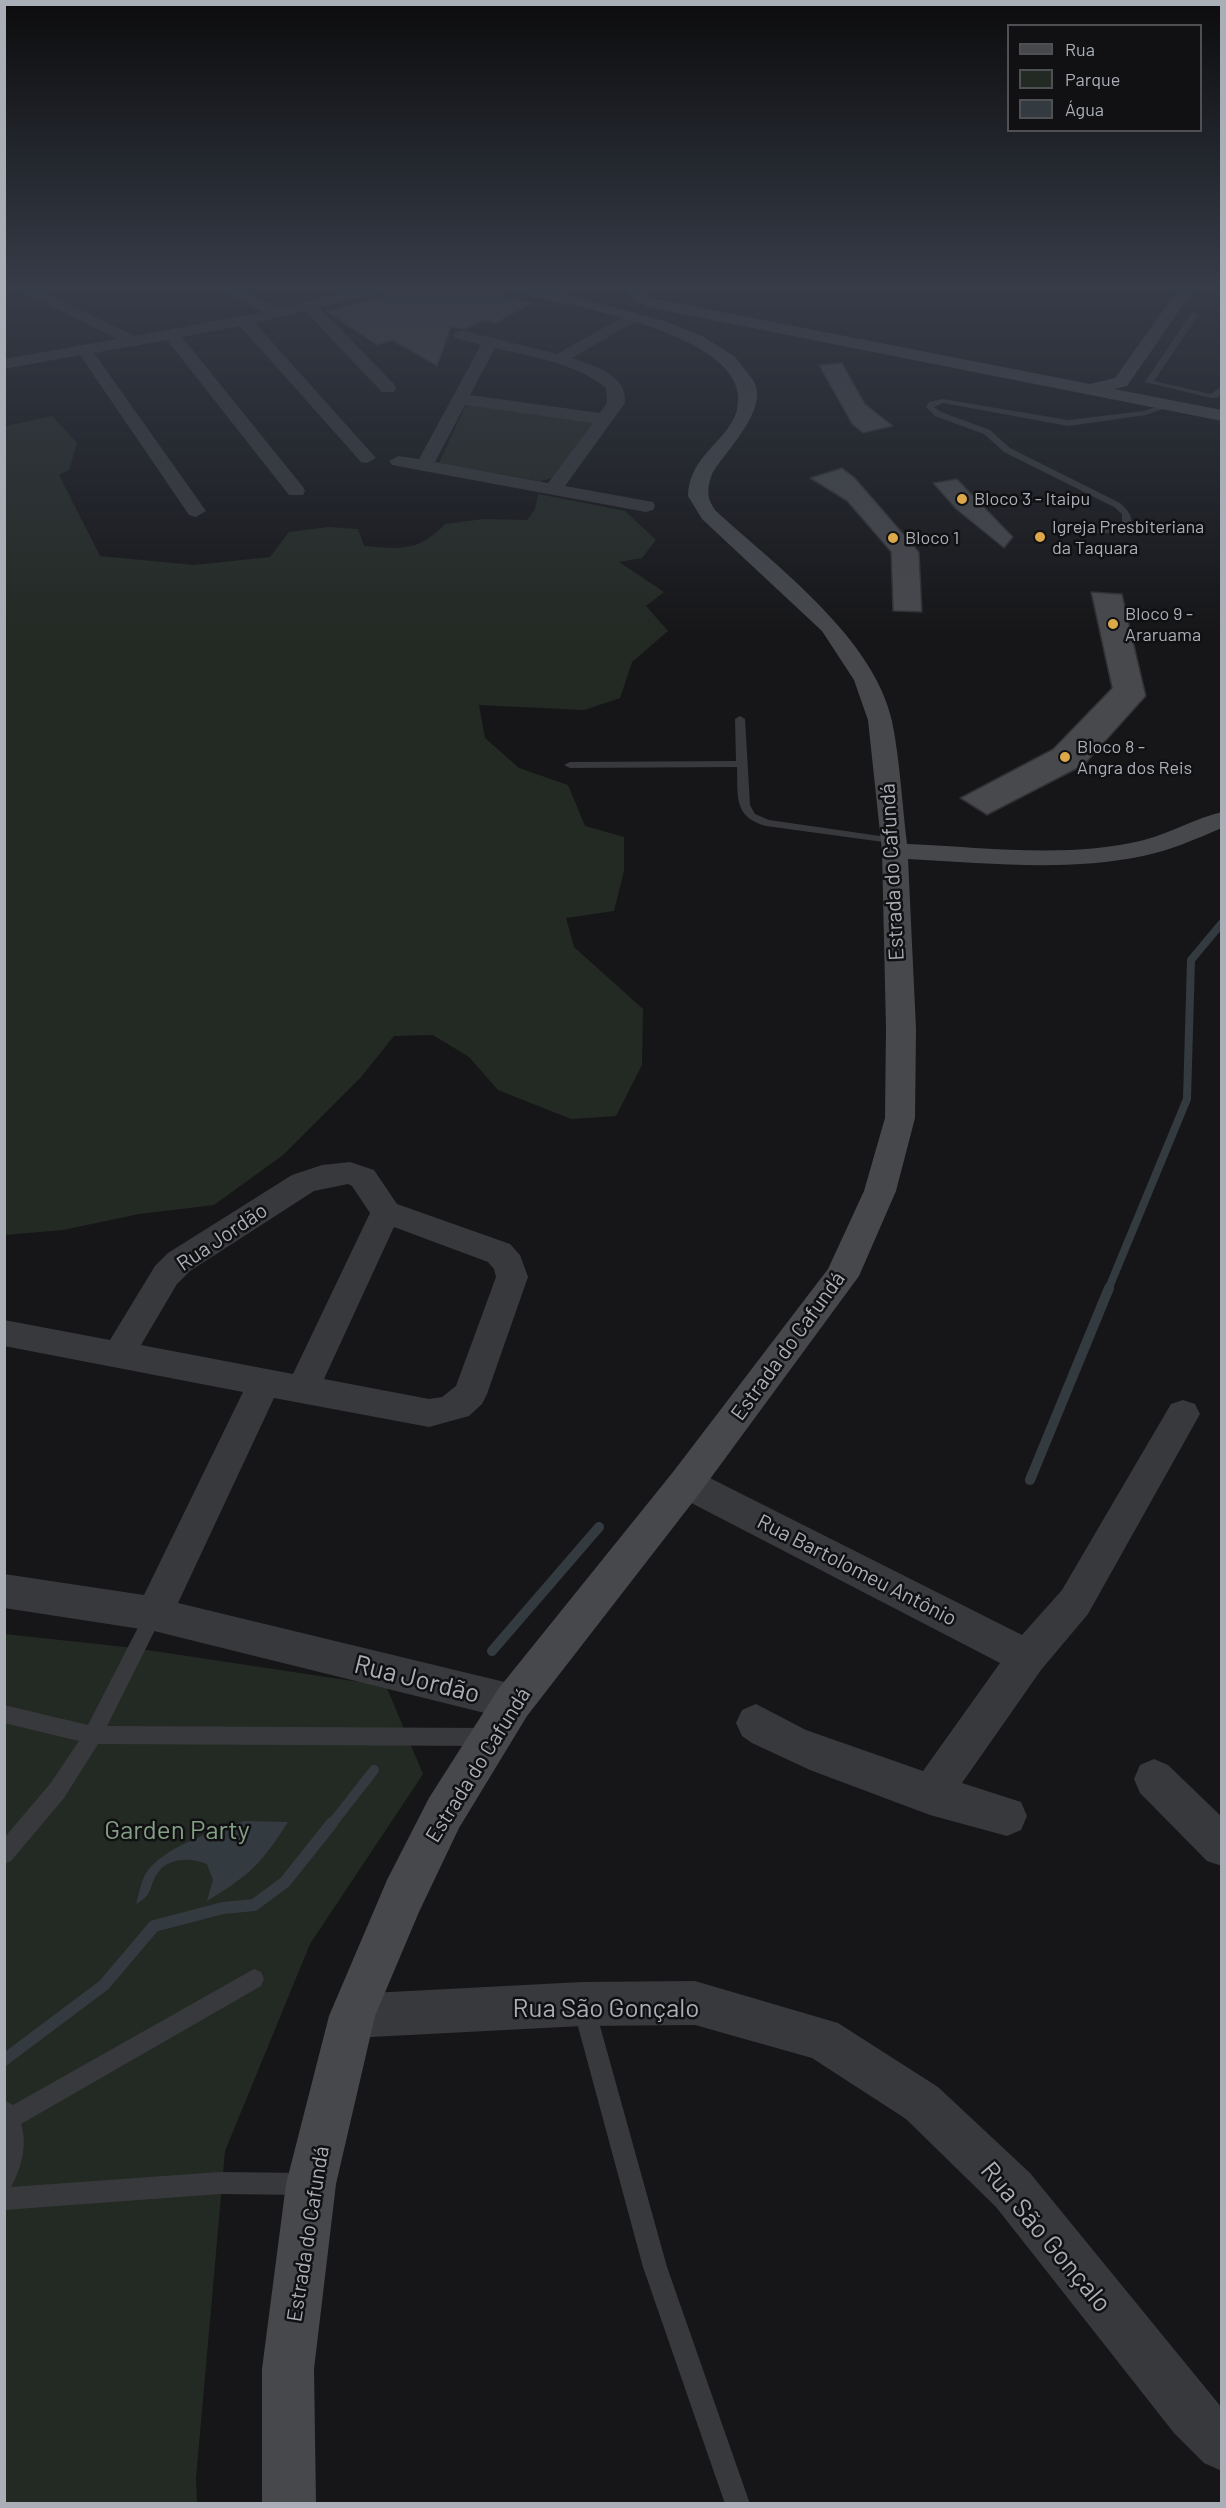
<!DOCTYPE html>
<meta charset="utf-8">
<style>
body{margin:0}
#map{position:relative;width:1226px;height:2508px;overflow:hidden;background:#161618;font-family:Barlow,sans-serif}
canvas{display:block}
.frame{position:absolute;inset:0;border:6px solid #aaaeb6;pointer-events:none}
.legend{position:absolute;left:1007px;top:24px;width:195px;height:108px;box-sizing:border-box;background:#111113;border:2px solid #4e5054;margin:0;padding:8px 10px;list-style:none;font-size:18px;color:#aaaeb6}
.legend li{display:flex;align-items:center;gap:12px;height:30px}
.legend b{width:30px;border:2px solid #4e5054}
</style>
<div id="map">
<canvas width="1226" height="2508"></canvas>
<div class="frame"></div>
<ul class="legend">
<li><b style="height:8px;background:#46484c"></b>Rua</li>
<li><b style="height:16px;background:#232a24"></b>Parque</li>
<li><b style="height:16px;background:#333b41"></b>Água</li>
</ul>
</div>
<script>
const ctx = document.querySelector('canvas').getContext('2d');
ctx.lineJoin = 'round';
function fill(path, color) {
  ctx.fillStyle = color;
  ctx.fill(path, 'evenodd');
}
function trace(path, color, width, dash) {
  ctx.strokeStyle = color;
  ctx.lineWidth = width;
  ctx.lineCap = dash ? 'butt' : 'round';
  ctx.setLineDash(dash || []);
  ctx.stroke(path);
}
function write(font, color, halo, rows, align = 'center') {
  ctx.font = font + ' Barlow,sans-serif';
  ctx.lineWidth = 5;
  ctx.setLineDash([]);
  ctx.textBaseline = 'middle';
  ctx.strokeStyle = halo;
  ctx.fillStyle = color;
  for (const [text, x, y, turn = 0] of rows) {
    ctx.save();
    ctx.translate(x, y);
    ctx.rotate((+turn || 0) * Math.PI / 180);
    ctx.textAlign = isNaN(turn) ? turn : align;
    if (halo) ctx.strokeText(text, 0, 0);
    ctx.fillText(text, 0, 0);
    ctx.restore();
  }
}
fill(new Path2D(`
 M 470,404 L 595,421 L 552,478 L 540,481 L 439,463 L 465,407 Z
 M 52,416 L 77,443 L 69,470 L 59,475 L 100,556 L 194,565 L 270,557 L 289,532 L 328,527 L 358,529 L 364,546 C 400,549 419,552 445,524 L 484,519 L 527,520 L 535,509 L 538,494 L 625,511 L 656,540 L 642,558 L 619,562 L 664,592 L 646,606 L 668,631 L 632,662 L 620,698 L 584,710 L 479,705 L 485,738 L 519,768 L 568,785 L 585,826 L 624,837 L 624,871 L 614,911 L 566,918 L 574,947 L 643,1009 L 642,1065 L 616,1116 L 571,1119 L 498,1090 L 469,1057 L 433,1035 L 394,1036 L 361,1077 L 283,1155 L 214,1205 L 139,1214 L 63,1230 L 5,1235 L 5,426 Z
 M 5,1634 L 134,1648 L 386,1686 L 423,1774 L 310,1944 L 225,2151 L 196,2478 L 197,2503 L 5,2503 Z`), '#232a24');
fill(new Path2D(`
 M 244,1821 L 288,1822 C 261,1864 250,1875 207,1901 L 213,1880 L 207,1864 C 193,1858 171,1857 159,1871 C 148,1885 155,1894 136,1904 C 139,1895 141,1881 146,1873 C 163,1847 216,1830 244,1821 Z`), '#333b41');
trace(new Path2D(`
 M 1108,1290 L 1187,1099 L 1191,960 L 1222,923`), '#333b41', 8);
trace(new Path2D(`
 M 1030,1480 L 1109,1288
 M 492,1651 L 599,1527
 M 331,1825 L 374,1770`), '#333b41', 10);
trace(new Path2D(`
 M 4,2060 L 104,1985 L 154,1926 L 223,1908 L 254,1905 L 285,1882 L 332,1823`), '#333b41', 12);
const building = new Path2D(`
 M 417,288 L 469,288 L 532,303 L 496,323 L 483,320 L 466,329 L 451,327 L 437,366 L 392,340 L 377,345 L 326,311 Z
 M 842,363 L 865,404 L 893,426 L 863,433 L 852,424 L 819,365 Z
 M 842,468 L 855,478 L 919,552 L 922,612 L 893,611 L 891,552 L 847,501 L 810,478 Z
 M 957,479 L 1013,537 L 1004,548 L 956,509 L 933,483 Z
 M 1091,592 L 1122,594 L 1146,696 L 1084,765 L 987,815 L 960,798 L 1053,749 L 1112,688 Z`);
fill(building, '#48494d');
trace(building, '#313134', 1.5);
fill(new Path2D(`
 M 1192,312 L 1199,314 L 1154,381 L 1211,394 L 1222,386 L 1219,397 L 1211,398 L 1145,382 Z
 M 943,399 L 1068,420 L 1144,411 L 1168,403 L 1168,407 L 1146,415 L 1068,426 L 943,403 L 934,407 L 941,412 L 990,430 L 1010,448 L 1120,503 C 1130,512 1135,519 1129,532 L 1091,534 L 1091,530 L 1094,529 L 1122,527 L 1122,514 L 1114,507 L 1004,452 L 984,434 L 935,416 L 926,407 L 929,402 Z
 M 740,716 L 745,719 L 750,805 L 755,814 L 769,820 L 894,838 L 898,840 L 898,844 L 766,826 C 733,817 738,796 737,767 L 570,768 L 564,765 L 570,762 L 736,761 L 735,719 Z
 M 154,1606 L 160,1608 L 163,1614 L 107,1726 L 487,1728 L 494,1731 L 496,1737 L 494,1743 L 487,1746 L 98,1744 L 64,1798 L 11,1861 L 4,1864 L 4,1838 L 50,1784 L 79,1741 L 4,1723 L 4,1705 L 88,1725 L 148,1608 Z
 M 254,1969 L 261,1972 L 264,1979 L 261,1986 L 21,2124 C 28,2145 21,2169 11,2187 L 220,2172 L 307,2173 L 315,2176 L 318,2184 L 315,2192 L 307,2195 L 220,2194 L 4,2210 L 4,2100 L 13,2105 Z
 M 584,1997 L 591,2001 L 595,2008 L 667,2267 L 750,2504 L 725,2504 L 643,2267 L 573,2008 L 577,2001 Z`), '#38393c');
fill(new Path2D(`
 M 14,288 L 34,288 L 135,336 L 263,312 L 215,288 L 236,288 L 280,308 L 363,288 L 392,288 L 390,291 L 320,308 L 394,384 L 396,388 L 394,392 L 382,392 L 305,311 L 255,323 L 376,458 L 367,463 L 361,462 L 240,326 L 182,337 L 303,487 L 305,491 L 303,495 L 289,495 L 167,340 L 94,353 L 206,511 L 196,517 L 189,515 L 80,355 L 4,369 L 4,359 L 117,339 Z
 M 633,311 L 641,316 L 639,319 L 572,358 C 594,366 627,374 625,403 L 565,486 L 653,502 L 655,506 L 653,510 L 646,512 L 424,471 L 392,465 L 389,461 L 398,456 L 419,459 L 481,345 L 455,338 L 453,335 L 455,332 L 461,330 L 557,354 ZM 495,348 C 532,357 576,363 606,388 L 607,403 L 600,413 L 470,395 ZM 465,405 L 593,423 L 548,483 L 435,462 Z
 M 350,1162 L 374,1170 L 397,1204 L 510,1244 L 520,1255 L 528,1277 L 487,1394 L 482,1404 L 469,1416 L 429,1427 L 274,1398 L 178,1603 L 513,1684 L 527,1689 L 533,1702 L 527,1715 L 513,1720 L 154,1631 L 4,1608 L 4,1574 L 144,1595 L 243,1392 L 4,1346 L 4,1320 L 110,1340 L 155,1266 L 168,1253 L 292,1175 L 322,1165 ZM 348,1184 L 352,1186 L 370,1213 L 293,1374 L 141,1345 L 177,1284 L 190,1271 L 314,1191 ZM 394,1227 L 488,1262 L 494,1269 L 496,1277 L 456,1386 L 442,1397 L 429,1399 L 324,1379 Z
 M 1183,1400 L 1195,1404 L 1200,1414 L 1088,1614 L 1041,1670 L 962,1783 L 1021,1802 L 1027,1816 L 1021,1830 L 1007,1836 L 930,1815 L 810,1770 L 752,1743 L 742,1736 L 736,1723 L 742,1710 L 756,1704 L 806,1730 L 923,1771 L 1000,1663 L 674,1494 L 668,1483 L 674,1472 L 686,1468 L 698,1472 L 1022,1635 L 1062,1590 L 1171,1404 Z
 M 1154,1759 L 1168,1765 L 1222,1817 L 1222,1866 L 1207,1861 L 1140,1793 L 1134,1779 L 1140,1765 Z
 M 695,1981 L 838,2023 L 938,2087 L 1030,2173 L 1222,2408 L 1222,2471 L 1204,2463 L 1174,2433 L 996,2207 L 906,2119 L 812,2058 L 695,2025 L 582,2026 L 352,2038 L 336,2032 L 330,2016 L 336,2000 L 352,1994 L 582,1982 Z`), '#38393c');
fill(new Path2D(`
 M 507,288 L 541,288 L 665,321 L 704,337 L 735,357 L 753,380 C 771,408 725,451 712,474 C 707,489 706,498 716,511 C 776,566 874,638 892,721 C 900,761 902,803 907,844 C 984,847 1068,859 1144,840 C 1171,833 1195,818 1222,812 L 1222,828 C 1196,839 1171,850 1143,856 C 1066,872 987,863 908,859 L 916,1029 L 915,1118 L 896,1191 L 859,1276 L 699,1494 L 527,1716 L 459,1828 L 419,1912 L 375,2016 L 336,2184 L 314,2369 L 316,2504 L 262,2504 L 262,2369 L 286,2184 L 329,2016 L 387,1880 L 429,1798 L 499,1688 L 673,1472 L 828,1269 L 864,1191 L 885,1118 L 886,1029 L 882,851 L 868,720 L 854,680 L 822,631 L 702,519 L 688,496 C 689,455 728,442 737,410 C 758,333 559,304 509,291 Z
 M 628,288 L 644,288 L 645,294 L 656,299 L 1090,384 L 1115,378 L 1179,288 L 1195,288 L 1127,386 L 1114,389 L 1222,410 L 1222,421 L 651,308 L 631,299 Z`), '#46484c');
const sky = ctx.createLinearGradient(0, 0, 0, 640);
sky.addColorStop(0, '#0c0c0d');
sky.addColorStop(0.45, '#363c48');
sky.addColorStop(1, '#363c4800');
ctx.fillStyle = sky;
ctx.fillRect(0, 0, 1226, 640);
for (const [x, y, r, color] of [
 [962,499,6,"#dda849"],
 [1040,537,6,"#dda849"],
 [893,538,6,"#dda849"],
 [1113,624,6,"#dda849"],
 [1065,757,6,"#dda849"]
]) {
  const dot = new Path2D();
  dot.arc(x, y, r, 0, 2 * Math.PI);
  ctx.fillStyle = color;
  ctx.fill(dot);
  trace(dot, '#111113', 2);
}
write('18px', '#aaaeb6', '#111113', [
 ["Bloco 3 - Itaipu",974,499],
 ["Igreja Presbiteriana",1052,527],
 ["da Taquara",1052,548],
 ["Bloco 1",905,538],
 ["Bloco 9 -",1125,614],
 ["Araruama",1125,635],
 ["Bloco 8 -",1077,747],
 ["Angra dos Reis",1077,768]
], 'left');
write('21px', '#aaaeb6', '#111113', [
 ["Estrada do Cafundá",892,872,-93],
 ["Rua Jordão",222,1237,-34],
 ["Estrada do Cafundá",788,1346,-54],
 ["Rua Bartolomeu Antônio",857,1570,27],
 ["Estrada do Cafundá",478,1765,-58],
 ["Estrada do Cafundá",308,2234,-81]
]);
write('26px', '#aaaeb6', '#111113', [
 ["Rua Jordão",417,1679,14],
 ["Rua São Gonçalo",606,2008],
 ["Rua São Gonçalo",1046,2237,50]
]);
write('26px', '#839f84', '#111113', [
 ["Garden Party",177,1830]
]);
</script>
